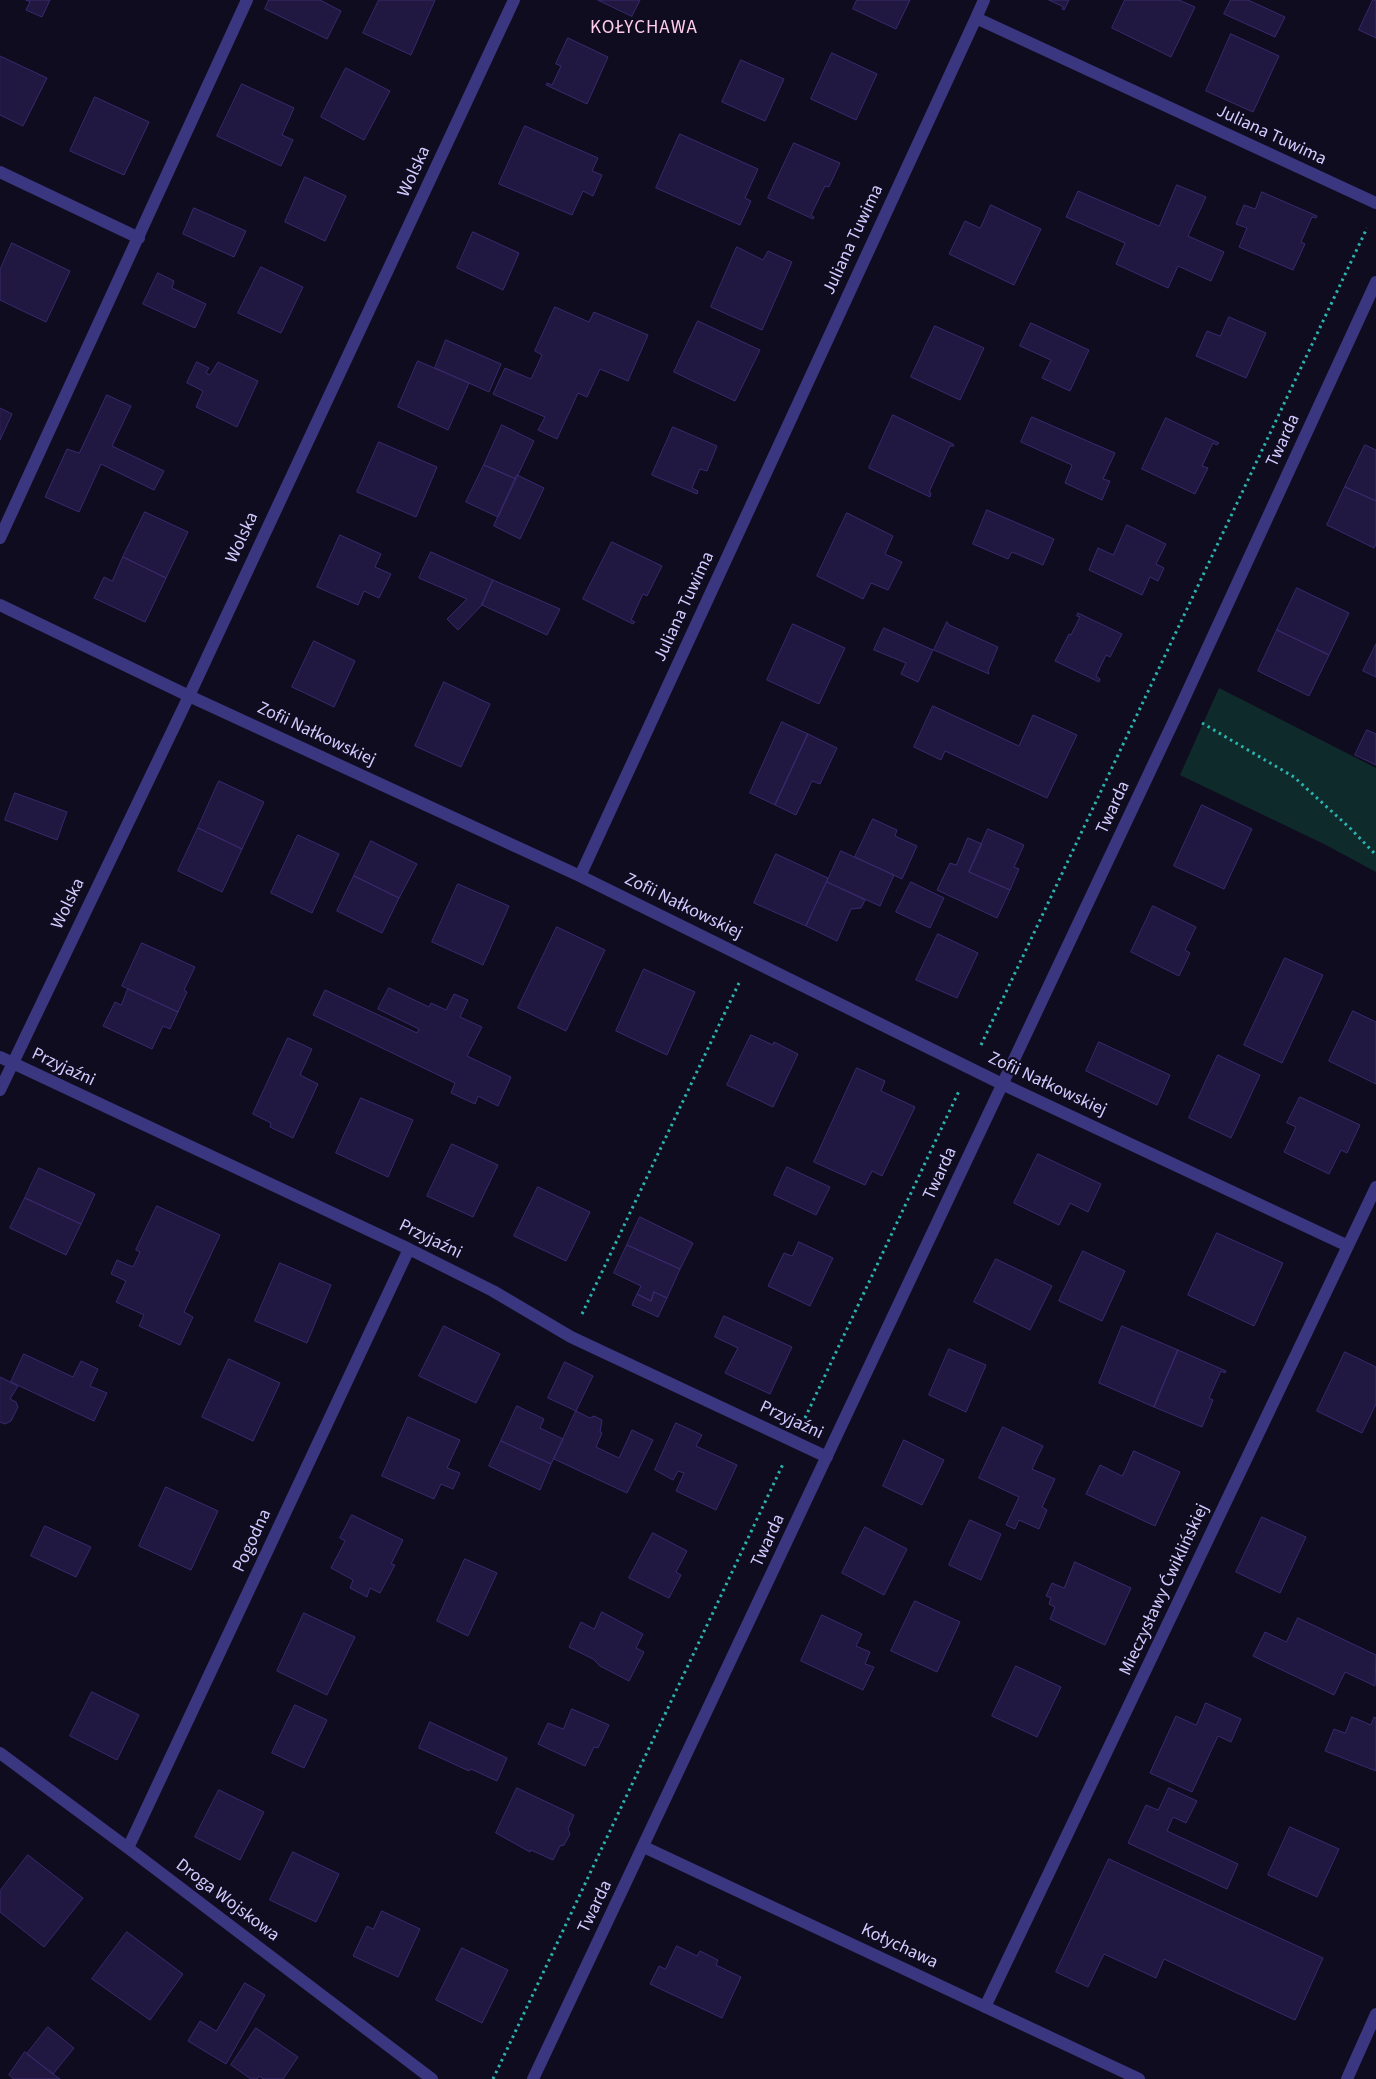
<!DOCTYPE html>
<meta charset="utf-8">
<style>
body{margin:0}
canvas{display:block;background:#100c20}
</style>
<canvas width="1376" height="2079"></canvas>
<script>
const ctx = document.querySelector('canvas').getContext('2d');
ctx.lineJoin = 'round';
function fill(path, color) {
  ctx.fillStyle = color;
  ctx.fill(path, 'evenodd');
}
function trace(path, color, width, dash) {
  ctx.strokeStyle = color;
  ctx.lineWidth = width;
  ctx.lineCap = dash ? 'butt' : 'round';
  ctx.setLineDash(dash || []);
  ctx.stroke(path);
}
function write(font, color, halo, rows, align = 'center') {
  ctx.font = font + ' "Source Sans 3",sans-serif';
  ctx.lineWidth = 4.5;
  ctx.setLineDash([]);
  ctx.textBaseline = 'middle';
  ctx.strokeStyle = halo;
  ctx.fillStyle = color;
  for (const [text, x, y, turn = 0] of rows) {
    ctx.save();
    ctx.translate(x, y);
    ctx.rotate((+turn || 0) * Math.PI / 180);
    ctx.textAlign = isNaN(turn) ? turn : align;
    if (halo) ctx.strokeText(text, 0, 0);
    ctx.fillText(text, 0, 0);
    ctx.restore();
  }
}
fill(new Path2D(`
 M 1219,688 L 1376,768 L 1376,872 L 1326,845 L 1180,775 Z`), '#0f2a2a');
const building = new Path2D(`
 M 26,0 L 50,0 L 42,17 L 26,10 L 30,2 Z
 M 269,0 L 320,0 L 341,11 L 327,39 L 265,9 Z
 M 379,0 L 435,0 L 411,55 L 363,33 Z
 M 598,0 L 640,0 L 632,16 Z
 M 857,0 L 910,0 L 896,29 L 853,9 Z
 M 1049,0 L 1069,0 L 1064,10 L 1062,9 L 1063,7 Z
 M 1125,0 L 1179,0 L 1195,7 L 1171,57 L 1112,28 Z
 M 1231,0 L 1248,0 L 1285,17 L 1275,37 L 1224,14 Z
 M 1373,0 L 1376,0 L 1376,38 L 1359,30 Z
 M 1231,34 L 1279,56 L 1253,112 L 1206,91 Z
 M 568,38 L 608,57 L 587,104 L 546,85 L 547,83 L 552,85 L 561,66 L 556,64 Z
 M 832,53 L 877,74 L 856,120 L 811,99 Z
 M 0,56 L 47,78 L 23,126 L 0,115 Z
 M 741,60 L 784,79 L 765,121 L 722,102 Z
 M 346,68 L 390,91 L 364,140 L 321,117 Z
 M 242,84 L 294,108 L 282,135 L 293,140 L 281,166 L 217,136 Z
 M 95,97 L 149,122 L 124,175 L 70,151 Z
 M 525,126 L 598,158 L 592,171 L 602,175 L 593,196 L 583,191 L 572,215 L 499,184 Z
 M 680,134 L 758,169 L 745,198 L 751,201 L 740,225 L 656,188 Z
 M 794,143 L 840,163 L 829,187 L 825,186 L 811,215 L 814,217 L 813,219 L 768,198 Z
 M 305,177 L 346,196 L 325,241 L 285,222 Z
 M 1177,185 L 1206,197 L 1188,236 L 1224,252 L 1211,281 L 1178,266 L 1168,288 L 1116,264 L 1125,243 L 1066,217 L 1078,191 L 1159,226 Z
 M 1262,192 L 1317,216 L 1316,218 L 1312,217 L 1301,242 L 1305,244 L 1293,270 L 1239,247 L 1247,228 L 1236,224 L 1244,205 L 1255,209 Z
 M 991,205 L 1041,229 L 1014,285 L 949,254 L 965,221 L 980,228 Z
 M 194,208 L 246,231 L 234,257 L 183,234 Z
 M 473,232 L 519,253 L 503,290 L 457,268 Z
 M 12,243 L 70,271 L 46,322 L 0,300 L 0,270 Z
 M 737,247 L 763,260 L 768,251 L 792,262 L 762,330 L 711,307 Z
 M 261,267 L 303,287 L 281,333 L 238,313 Z
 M 158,273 L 174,281 L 172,288 L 206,304 L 195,328 L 143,304 Z
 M 555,307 L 589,322 L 594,312 L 648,335 L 628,381 L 600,369 L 587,397 L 578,393 L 557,439 L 538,430 L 545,417 L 493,394 L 505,368 L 531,379 L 542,355 L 535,351 Z
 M 1229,317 L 1266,333 L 1246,378 L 1196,356 L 1207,331 L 1220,336 Z
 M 698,321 L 760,350 L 735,401 L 674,372 Z
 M 1031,323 L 1089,350 L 1070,391 L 1042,378 L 1051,360 L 1020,346 Z
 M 935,326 L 984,348 L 960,400 L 911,377 Z
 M 446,340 L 501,364 L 489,392 L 435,368 Z
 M 418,361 L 469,383 L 448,430 L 398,407 Z
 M 197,362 L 209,368 L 206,373 L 210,375 L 218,362 L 258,381 L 237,427 L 196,407 L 203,391 L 187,383 Z
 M 107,395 L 131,406 L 112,446 L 164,471 L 154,490 L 101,464 L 79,512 L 45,497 L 67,449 L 79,453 Z
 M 0,408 L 12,414 L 0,440 Z
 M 893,415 L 953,444 L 954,446 L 950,446 L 929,492 L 931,493 L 930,497 L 869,468 Z
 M 1032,417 L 1115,453 L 1103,479 L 1110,481 L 1102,500 L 1065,483 L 1072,465 L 1021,442 Z
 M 1166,418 L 1219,443 L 1217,445 L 1213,443 L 1202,466 L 1208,468 L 1195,494 L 1142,469 Z
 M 502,425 L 534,441 L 516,479 L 484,465 Z
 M 673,427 L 717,446 L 707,471 L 700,469 L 692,488 L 698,491 L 697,494 L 652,475 Z
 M 379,442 L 437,467 L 416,517 L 357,492 Z
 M 1365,445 L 1376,450 L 1376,501 L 1345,487 Z
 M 484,465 L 516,479 L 498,517 L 466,502 Z
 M 517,475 L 544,488 L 520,539 L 494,526 Z
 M 1345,487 L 1376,501 L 1376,544 L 1374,548 L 1327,525 Z
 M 987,510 L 1054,539 L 1043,565 L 1012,552 L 1008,559 L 973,544 Z
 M 145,512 L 188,532 L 166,578 L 123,557 Z
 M 847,513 L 893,536 L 885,554 L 902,562 L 888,590 L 871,583 L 863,599 L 817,576 Z
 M 1127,525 L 1166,544 L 1156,564 L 1164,568 L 1158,581 L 1150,577 L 1142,595 L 1089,570 L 1098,548 L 1113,555 Z
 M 340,535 L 381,554 L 375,567 L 391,574 L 379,598 L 364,591 L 358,605 L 317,587 Z
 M 612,542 L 662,566 L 647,596 L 643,594 L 631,620 L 635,622 L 633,624 L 583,599 Z
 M 431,552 L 493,580 L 482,605 L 458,630 L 447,619 L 467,599 L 419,578 Z
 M 123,557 L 166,578 L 145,622 L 94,598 L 104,577 L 112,581 Z
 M 493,580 L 560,609 L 547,635 L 482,605 Z
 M 1297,588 L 1349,613 L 1329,655 L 1277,630 Z
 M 1078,613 L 1122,634 L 1110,657 L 1106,655 L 1096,676 L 1100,679 L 1099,682 L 1055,661 L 1069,634 L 1071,635 L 1080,617 L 1077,616 Z
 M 947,622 L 949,625 L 998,647 L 988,671 L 989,674 L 934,650 Z
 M 793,624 L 845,648 L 819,704 L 767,680 Z
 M 884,628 L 933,650 L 918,682 L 901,674 L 906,663 L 874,650 Z
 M 1277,630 L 1329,655 L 1309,696 L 1258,671 Z
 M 314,641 L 355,661 L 334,707 L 292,687 Z
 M 1376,644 L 1376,677 L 1363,671 Z
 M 444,682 L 490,704 L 461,767 L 415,746 Z
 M 933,706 L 1019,746 L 1033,715 L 1077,735 L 1047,798 L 945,751 L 941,760 L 914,747 Z
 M 782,722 L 808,734 L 775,805 L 750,793 Z
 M 1367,730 L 1376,734 L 1376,765 L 1355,755 Z
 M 808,734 L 837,748 L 820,784 L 812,781 L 796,815 L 775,805 Z
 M 219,781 L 264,802 L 242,849 L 198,828 Z
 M 15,793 L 67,812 L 57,840 L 5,820 Z
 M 1202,805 L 1252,829 L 1224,889 L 1174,866 Z
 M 873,819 L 897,830 L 895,836 L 917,846 L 902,879 L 855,857 Z
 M 198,828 L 242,849 L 222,892 L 178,871 Z
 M 988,829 L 1024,845 L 1014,867 L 1019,869 L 1010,890 L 969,872 Z
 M 298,835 L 339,854 L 312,913 L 271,893 Z
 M 968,838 L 982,844 L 969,872 L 1010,890 L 997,918 L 937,890 L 950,863 L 956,865 Z
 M 371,841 L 417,864 L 399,898 L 354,876 Z
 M 841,851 L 894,875 L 880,906 L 827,882 Z
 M 776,854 L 828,878 L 806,926 L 754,903 Z
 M 354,876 L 399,898 L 382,933 L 337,911 Z
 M 827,882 L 865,900 L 861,908 L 851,909 L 837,941 L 806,926 Z
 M 911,882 L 944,898 L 930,928 L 896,912 Z
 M 458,884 L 509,906 L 483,965 L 432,942 Z
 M 1153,906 L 1196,927 L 1185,950 L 1190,953 L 1179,976 L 1131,952 Z
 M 557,927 L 605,950 L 566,1031 L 518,1008 Z
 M 938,934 L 978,953 L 957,998 L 916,980 Z
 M 142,943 L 195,967 L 184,990 L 187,992 L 178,1012 L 122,986 Z
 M 1285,958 L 1323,975 L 1282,1063 L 1244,1045 Z
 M 644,969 L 695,992 L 667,1055 L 616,1031 Z
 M 389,988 L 429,1007 L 431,1003 L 446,1010 L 454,994 L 468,1000 L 460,1017 L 482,1027 L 467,1056 L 511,1077 L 498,1106 L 478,1096 L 475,1104 L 451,1093 L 455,1083 L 313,1015 L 325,990 L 417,1033 L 419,1029 L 378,1009 Z
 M 128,989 L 178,1012 L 170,1029 L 163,1026 L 152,1049 L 103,1026 L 115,1002 L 121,1005 Z
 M 1353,1011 L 1376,1022 L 1376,1084 L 1329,1061 Z
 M 751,1035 L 773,1045 L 774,1042 L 798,1054 L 773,1107 L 727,1085 Z
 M 288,1038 L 312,1049 L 300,1075 L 318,1084 L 293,1138 L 270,1127 L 271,1123 L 253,1114 Z
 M 1099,1042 L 1170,1075 L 1157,1105 L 1086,1071 Z
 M 1218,1055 L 1260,1075 L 1231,1138 L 1189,1118 Z
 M 857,1068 L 885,1081 L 881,1091 L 915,1107 L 882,1176 L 872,1171 L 865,1185 L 814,1162 Z
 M 1300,1097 L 1360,1125 L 1347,1153 L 1341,1150 L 1329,1174 L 1284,1152 L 1296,1127 L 1287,1123 Z
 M 361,1098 L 413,1120 L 388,1177 L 336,1153 Z
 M 452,1144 L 498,1165 L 473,1217 L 427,1196 Z
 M 1038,1154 L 1101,1184 L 1088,1212 L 1070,1203 L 1059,1225 L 1014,1203 Z
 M 787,1167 L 830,1187 L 816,1215 L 774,1195 Z
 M 39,1168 L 95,1194 L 81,1224 L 25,1198 Z
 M 538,1187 L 590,1212 L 566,1261 L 514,1236 Z
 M 25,1198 L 81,1224 L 66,1255 L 10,1228 Z
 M 157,1206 L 220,1235 L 184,1312 L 193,1317 L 180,1345 L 139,1326 L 144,1315 L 116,1302 L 126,1281 L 111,1274 L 117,1260 L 133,1267 L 140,1252 L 136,1250 Z
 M 640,1217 L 693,1243 L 680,1269 L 627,1245 Z
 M 1217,1233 L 1283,1263 L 1254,1326 L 1188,1295 Z
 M 799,1242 L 833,1258 L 810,1306 L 768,1286 L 784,1253 L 792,1256 Z
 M 627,1245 L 680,1269 L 667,1298 L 654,1292 L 651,1301 L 637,1294 L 641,1286 L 614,1273 Z
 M 1083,1251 L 1125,1271 L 1102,1321 L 1059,1301 Z
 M 996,1259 L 1052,1286 L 1030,1330 L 974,1302 Z
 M 280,1263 L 331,1285 L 307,1343 L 255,1321 Z
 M 654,1292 L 667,1298 L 658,1317 L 632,1305 L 637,1294 L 651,1301 Z
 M 724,1316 L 792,1347 L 770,1394 L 725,1373 L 738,1348 L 715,1337 Z
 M 444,1326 L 500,1354 L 476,1403 L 419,1376 Z
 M 1122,1326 L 1178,1350 L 1154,1407 L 1099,1383 Z
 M 949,1349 L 986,1365 L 966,1412 L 929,1395 Z
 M 1178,1350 L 1226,1371 L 1225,1373 L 1221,1371 L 1209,1398 L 1213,1400 L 1202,1427 L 1154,1407 Z
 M 1345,1352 L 1376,1367 L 1376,1404 L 1362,1433 L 1317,1411 Z
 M 24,1354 L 73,1377 L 81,1361 L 98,1369 L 90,1386 L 107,1393 L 94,1421 L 11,1382 Z
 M 229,1359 L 280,1383 L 253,1441 L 202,1417 Z
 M 565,1362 L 593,1376 L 576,1411 L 548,1398 Z
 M 0,1377 L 18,1386 L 10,1399 L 16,1402 L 18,1407 L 11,1421 L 5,1424 L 0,1422 Z
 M 517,1406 L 544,1419 L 540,1428 L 563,1439 L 551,1464 L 501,1441 Z
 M 576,1411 L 590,1418 L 594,1416 L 602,1420 L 600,1432 L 602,1433 L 596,1447 L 619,1458 L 632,1430 L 653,1440 L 627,1493 L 554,1459 Z
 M 408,1417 L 460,1440 L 447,1468 L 460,1473 L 453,1489 L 441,1484 L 434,1499 L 382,1476 Z
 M 676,1423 L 702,1435 L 696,1446 L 737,1465 L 716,1510 L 676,1491 L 684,1473 L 678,1471 L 673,1480 L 655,1470 Z
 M 1003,1427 L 1043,1446 L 1032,1469 L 1055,1479 L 1042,1507 L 1047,1510 L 1039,1529 L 1019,1520 L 1015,1529 L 1006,1525 L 1019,1497 L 979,1478 Z
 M 904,1440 L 944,1460 L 922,1505 L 883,1486 Z
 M 501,1441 L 551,1464 L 540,1490 L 489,1466 Z
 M 1134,1451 L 1180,1472 L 1155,1526 L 1086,1494 L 1100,1465 L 1122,1476 Z
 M 166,1487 L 218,1511 L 191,1570 L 139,1546 Z
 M 352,1515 L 403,1540 L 391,1564 L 395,1565 L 380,1593 L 370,1588 L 367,1597 L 350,1588 L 353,1580 L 331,1568 L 345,1541 L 340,1538 Z
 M 1262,1517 L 1306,1537 L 1280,1593 L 1236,1572 Z
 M 970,1520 L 1001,1534 L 981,1580 L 949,1565 Z
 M 45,1526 L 91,1547 L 76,1577 L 31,1556 Z
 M 865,1527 L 907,1549 L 884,1595 L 842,1573 Z
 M 653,1533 L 687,1551 L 676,1572 L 681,1575 L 669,1598 L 629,1578 Z
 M 465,1559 L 497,1573 L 468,1636 L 437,1621 Z
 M 1075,1562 L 1131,1588 L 1105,1645 L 1050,1619 L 1055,1607 L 1049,1604 L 1051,1598 L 1046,1596 L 1052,1583 L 1064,1588 Z
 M 915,1601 L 960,1622 L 937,1672 L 891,1651 Z
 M 602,1612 L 643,1634 L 636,1648 L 644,1652 L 629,1681 L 600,1666 L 593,1659 L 569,1647 L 581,1622 L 594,1629 Z
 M 304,1613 L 355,1637 L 327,1695 L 277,1671 Z
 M 822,1615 L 862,1634 L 856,1646 L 870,1652 L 865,1664 L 874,1667 L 863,1690 L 801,1661 Z
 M 1298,1618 L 1376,1655 L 1375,1686 L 1345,1672 L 1334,1695 L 1253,1656 L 1265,1632 L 1286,1642 Z
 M 1016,1666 L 1061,1687 L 1037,1737 L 992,1716 Z
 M 92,1692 L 139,1715 L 117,1760 L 70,1736 Z
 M 1206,1703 L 1241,1719 L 1231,1742 L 1218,1736 L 1192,1792 L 1150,1773 L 1176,1716 L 1196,1725 Z
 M 295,1705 L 327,1720 L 304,1768 L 272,1753 Z
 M 572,1709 L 609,1725 L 598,1748 L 594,1747 L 585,1766 L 538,1744 L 548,1723 L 563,1729 Z
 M 1352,1717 L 1371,1725 L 1374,1717 L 1376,1718 L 1376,1771 L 1325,1751 L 1334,1729 L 1345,1733 Z
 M 430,1722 L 507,1758 L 497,1781 L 471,1769 L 469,1771 L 419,1748 Z
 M 517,1788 L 574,1815 L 568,1829 L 570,1834 L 564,1845 L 560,1846 L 553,1860 L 531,1850 L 530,1852 L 496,1833 Z
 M 1169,1788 L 1197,1801 L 1186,1823 L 1173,1817 L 1167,1831 L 1238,1864 L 1227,1889 L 1128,1843 L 1146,1805 L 1158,1810 Z
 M 219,1790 L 264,1812 L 240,1860 L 195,1837 Z
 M 1290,1827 L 1339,1849 L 1317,1897 L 1268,1875 Z
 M 293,1852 L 339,1874 L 316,1922 L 270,1900 Z
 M 28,1855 L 83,1898 L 44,1947 L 0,1912 L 0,1891 Z
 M 1109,1859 L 1323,1958 L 1295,2020 L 1164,1959 L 1156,1978 L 1104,1954 L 1088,1987 L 1056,1972 Z
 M 382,1911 L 420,1929 L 398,1977 L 353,1956 L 367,1926 L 373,1929 Z
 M 127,1932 L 183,1974 L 150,2020 L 92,1979 Z
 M 677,1946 L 697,1956 L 700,1951 L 718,1960 L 716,1965 L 741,1977 L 722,2018 L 650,1984 L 659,1966 L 665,1969 Z
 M 462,1948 L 508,1970 L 482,2023 L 436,2000 Z
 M 245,1983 L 265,1995 L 226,2064 L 188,2041 L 200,2021 L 216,2031 Z
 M 48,2027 L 74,2048 L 53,2074 L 27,2054 Z
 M 256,2028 L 298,2057 L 283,2079 L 264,2079 L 259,2076 L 257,2079 L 251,2079 L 231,2065 Z
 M 25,2052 L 53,2074 L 60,2079 L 14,2079 L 9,2075 Z`);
fill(building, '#211841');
trace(building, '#38296e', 1);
trace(new Path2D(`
 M 1202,723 L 1294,777 L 1351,829 L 1376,855
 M 981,1045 L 1367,228
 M 582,1314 L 739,983
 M 805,1418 L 959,1091
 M 493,2079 L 783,1464`), '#2ab4af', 3, [2.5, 4]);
trace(new Path2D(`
 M 976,18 L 984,0
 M 0,172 L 139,238
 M 0,538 L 247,0
 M 0,605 L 189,696 L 580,876 L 1002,1084 L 1348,1246
 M 580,876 L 976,18 L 1376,203
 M 0,1057 L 409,1249 L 493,1291 L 571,1337 L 827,1457
 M 0,1090 L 189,696 L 514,0
 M 0,1753 L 128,1848 L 432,2079
 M 644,1847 L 1139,2079
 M 128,1848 L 409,1249
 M 985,2007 L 1376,1187
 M 533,2079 L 1178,712 L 1376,282
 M 1347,2079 L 1376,2014`), '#3a3680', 12);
write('18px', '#d2cbff', '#100c20', [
 ["Juliana Tuwima",1271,136,25],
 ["Wolska",415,172,-65],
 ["Juliana Tuwima",854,240,-65],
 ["Twarda",1284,441,-65],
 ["Wolska",243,538,-65],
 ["Juliana Tuwima",685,607,-65],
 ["Zofii Nałkowskiej",316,735,25],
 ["Twarda",1114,808,-65],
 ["Wolska",69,904,-64],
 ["Zofii Nałkowskiej",683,907,26],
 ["Przyjaźni",63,1068,25],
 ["Zofii Nałkowskiej",1047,1085,25],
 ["Twarda",941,1174,-65],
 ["Przyjaźni",430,1240,26],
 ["Przyjaźni",791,1421,25],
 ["Pogodna",253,1541,-65],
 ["Twarda",769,1541,-65],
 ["Mieczysławy Ćwiklińskiej",1165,1590,-65],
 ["Droga Wojskowa",227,1901,37],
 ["Twarda",596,1907,-64],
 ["Kołychawa",899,1947,25]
]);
ctx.letterSpacing = '1px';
write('19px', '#ffcdec', '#100c20', [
 ["KOŁYCHAWA",644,29]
]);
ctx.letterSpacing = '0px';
</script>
